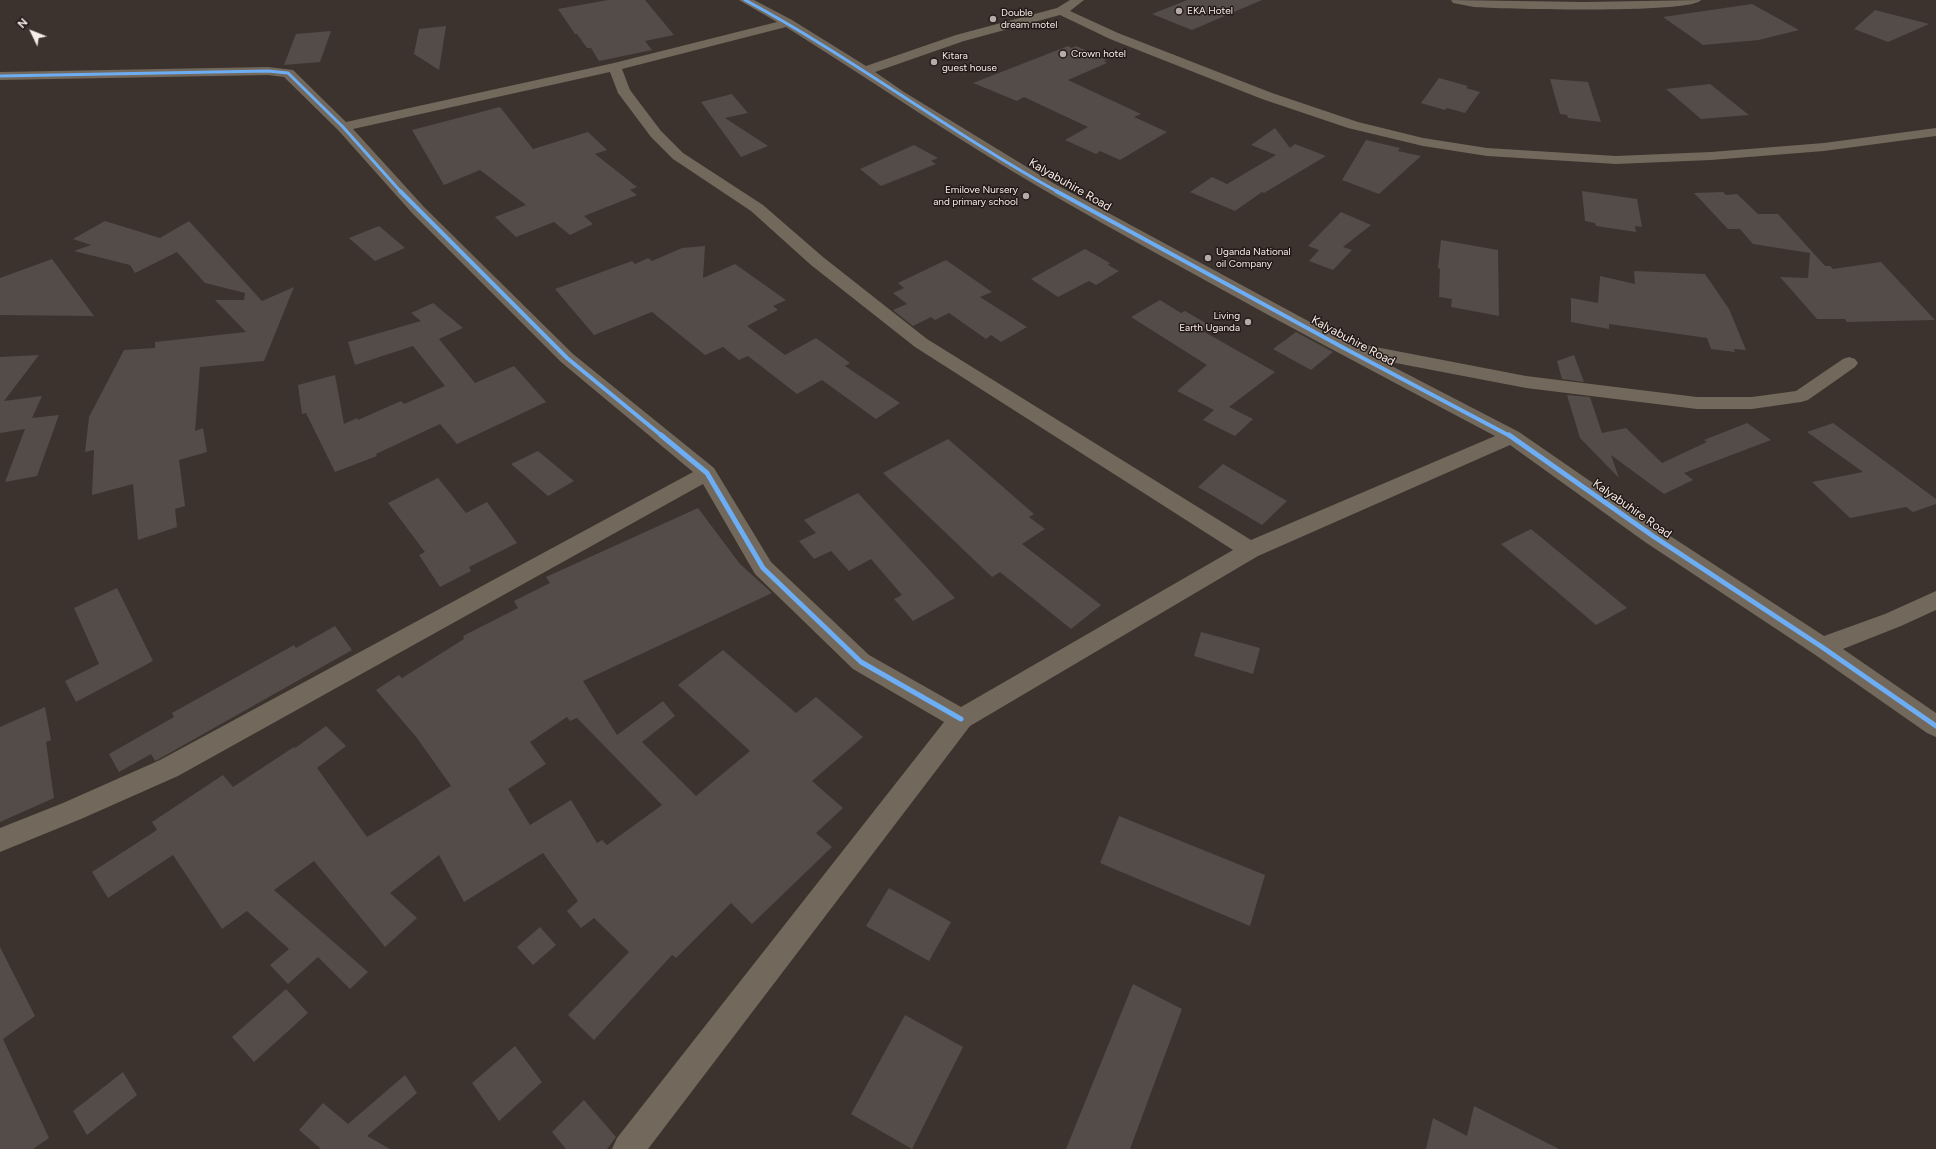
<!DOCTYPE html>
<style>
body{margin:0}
#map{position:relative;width:1936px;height:1149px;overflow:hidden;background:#3c332f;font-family:Figtree,sans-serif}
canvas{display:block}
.north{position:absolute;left:12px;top:12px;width:40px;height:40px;-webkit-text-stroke:3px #231a17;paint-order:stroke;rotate:313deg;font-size:11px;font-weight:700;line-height:16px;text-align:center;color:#f8ece7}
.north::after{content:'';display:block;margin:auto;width:14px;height:18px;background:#f8ece7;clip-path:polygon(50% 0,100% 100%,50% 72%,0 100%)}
</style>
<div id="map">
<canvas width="1936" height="1149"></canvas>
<div class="north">N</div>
</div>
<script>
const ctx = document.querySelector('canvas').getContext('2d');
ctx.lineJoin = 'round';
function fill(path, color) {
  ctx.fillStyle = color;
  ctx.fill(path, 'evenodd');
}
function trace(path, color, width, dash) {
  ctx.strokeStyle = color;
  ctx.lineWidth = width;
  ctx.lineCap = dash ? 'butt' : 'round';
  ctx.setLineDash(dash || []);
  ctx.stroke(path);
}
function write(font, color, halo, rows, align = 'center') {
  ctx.font = font + ' Figtree,sans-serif';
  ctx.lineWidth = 3;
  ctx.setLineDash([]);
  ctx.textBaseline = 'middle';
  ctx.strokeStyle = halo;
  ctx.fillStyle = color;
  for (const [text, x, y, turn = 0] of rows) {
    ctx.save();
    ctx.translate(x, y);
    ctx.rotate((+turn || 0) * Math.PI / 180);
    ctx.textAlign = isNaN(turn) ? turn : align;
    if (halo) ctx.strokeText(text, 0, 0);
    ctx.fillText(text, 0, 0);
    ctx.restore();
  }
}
fill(new Path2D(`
 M 608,0 L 645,0 L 674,35 L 645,41 L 652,50 L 599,61 L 591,48 L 587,48 L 577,34 L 575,34 L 558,9 Z
 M 1187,0 L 1262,0 L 1192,30 L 1152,14 Z
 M 1752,4 L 1799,30 L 1759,40 L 1703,45 L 1663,17 Z
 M 1875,10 L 1929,24 L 1888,42 L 1854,29 Z
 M 446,26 L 439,70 L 414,54 L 419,29 Z
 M 331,31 L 320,62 L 284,65 L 296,34 Z
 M 1068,46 L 1071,48 L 1076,46 L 1107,60 L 1104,61 L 1107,63 L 1068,80 L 1141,114 L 1134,117 L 1167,132 L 1120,160 L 1100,151 L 1096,154 L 1065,140 L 1088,127 L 1024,97 L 1017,101 L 973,83 Z
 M 1439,78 L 1468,86 L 1466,88 L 1480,92 L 1465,113 L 1447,108 L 1445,110 L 1421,103 Z
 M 1550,79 L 1588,82 L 1601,122 L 1568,118 L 1567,115 L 1560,114 Z
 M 1710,84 L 1749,115 L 1701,119 L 1666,89 Z
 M 732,94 L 748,113 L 725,118 L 768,146 L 741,157 L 701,102 Z
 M 500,107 L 533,149 L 588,132 L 607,150 L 595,154 L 637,187 L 630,190 L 637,195 L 584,216 L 593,224 L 570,235 L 554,222 L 516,237 L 495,217 L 526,205 L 480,170 L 444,185 L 412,130 Z
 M 1275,128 L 1290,148 L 1295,144 L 1326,156 L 1264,193 L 1262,192 L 1235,211 L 1190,192 L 1212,177 L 1227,184 L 1276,155 L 1251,145 Z
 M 1366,140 L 1400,148 L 1398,151 L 1421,156 L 1379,194 L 1342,180 Z
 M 914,145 L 938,158 L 931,161 L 936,164 L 881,186 L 860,169 Z
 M 1582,191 L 1637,199 L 1642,227 L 1635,226 L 1636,232 L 1596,226 L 1595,223 L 1585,221 Z
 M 1723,192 L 1726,195 L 1737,194 L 1758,214 L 1778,214 L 1825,266 L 1830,266 L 1833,269 L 1881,262 L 1935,320 L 1847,322 L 1845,319 L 1817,319 L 1780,277 L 1808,278 L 1810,253 L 1753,244 L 1740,229 L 1728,229 L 1694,193 Z
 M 1341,212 L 1371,225 L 1343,247 L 1352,250 L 1333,270 L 1309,261 L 1319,250 L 1308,246 Z
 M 105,221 L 160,238 L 189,221 L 262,301 L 294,287 L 264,361 L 200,367 L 195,431 L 203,428 L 207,452 L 179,460 L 185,506 L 175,509 L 177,527 L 138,540 L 133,484 L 92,495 L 94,450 L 85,452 L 89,417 L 124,350 L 155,348 L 155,342 L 246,332 L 215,300 L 244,300 L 245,293 L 205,283 L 177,252 L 135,273 L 130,265 L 74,251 L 91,245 L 73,239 Z
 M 379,226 L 405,248 L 375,261 L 349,238 Z
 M 1441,240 L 1498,250 L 1499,316 L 1451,307 L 1452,299 L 1439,297 L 1440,269 L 1438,268 Z
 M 705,246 L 703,278 L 735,264 L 786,300 L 773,306 L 778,310 L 747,326 L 785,355 L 816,338 L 850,363 L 845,366 L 900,403 L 876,419 L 822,380 L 797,394 L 748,356 L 739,360 L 723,347 L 705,355 L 652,312 L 594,335 L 555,289 L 632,261 L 635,264 L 648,258 L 652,261 L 682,248 Z
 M 1085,249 L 1110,263 L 1108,265 L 1119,271 L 1096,285 L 1089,281 L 1058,297 L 1031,279 Z
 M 52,259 L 94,316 L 0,315 L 0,278 Z
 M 946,260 L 992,292 L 980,297 L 1027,327 L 1001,342 L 991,335 L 986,339 L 949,313 L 935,320 L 931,317 L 913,326 L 893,310 L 907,304 L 893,293 L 904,288 L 898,283 Z
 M 1634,271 L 1705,274 L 1729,309 L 1746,350 L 1734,349 L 1735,352 L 1711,349 L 1707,338 L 1609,324 L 1609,329 L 1571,322 L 1571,298 L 1598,303 L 1600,276 L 1635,284 Z
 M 1160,300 L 1181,313 L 1185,311 L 1209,325 L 1201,330 L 1275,372 L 1229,407 L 1253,419 L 1235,436 L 1203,420 L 1214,410 L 1177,391 L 1207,365 L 1131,317 Z
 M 433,303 L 463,328 L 439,339 L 475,383 L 514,366 L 546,402 L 457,444 L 440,424 L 376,454 L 377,456 L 335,472 L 306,413 L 302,414 L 298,385 L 335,375 L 344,424 L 357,418 L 358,420 L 401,401 L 404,404 L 445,386 L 413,346 L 355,365 L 348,342 L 421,321 L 411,313 Z
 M 1296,332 L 1333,352 L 1311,370 L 1273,349 Z
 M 39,355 L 4,401 L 42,396 L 32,418 L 59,415 L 37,476 L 5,482 L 25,429 L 0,433 L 0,357 Z
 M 1574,355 L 1584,382 L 1562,379 L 1557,361 Z
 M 1567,395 L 1590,397 L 1602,433 L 1626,428 L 1662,463 L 1707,442 L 1704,440 L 1747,423 L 1771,440 L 1684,473 L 1693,480 L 1664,494 L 1611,455 L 1619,478 L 1580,438 Z
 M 1833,423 L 1936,499 L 1936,504 L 1913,512 L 1906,507 L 1850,518 L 1812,482 L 1863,472 L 1807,432 Z
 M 948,439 L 1034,514 L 1029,517 L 1045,529 L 1022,544 L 1101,605 L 1071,629 L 1000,572 L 992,577 L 883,473 Z
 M 538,451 L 574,481 L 548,496 L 511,464 Z
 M 1223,464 L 1287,501 L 1262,525 L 1198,487 Z
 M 438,478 L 466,513 L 487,502 L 517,543 L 469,567 L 471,571 L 440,587 L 419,555 L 425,552 L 388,503 Z
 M 858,493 L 955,598 L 913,621 L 894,599 L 902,595 L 871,559 L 849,571 L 831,551 L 814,559 L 799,541 L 816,533 L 804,520 Z
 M 698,508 L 740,564 L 772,593 L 583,681 L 617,735 L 663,701 L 675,716 L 642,742 L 696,796 L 750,751 L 678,685 L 723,650 L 796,713 L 816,697 L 863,737 L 812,781 L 843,808 L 816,833 L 832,847 L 752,924 L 731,903 L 676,958 L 672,955 L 594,1040 L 568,1015 L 629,952 L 594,918 L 581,928 L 567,911 L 578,901 L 543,853 L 464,902 L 439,855 L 390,893 L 417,918 L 385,947 L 314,861 L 274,890 L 368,972 L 350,989 L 318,957 L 288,984 L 270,965 L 289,949 L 247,911 L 222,929 L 173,855 L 108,898 L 92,872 L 157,830 L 152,822 L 223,775 L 233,787 L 294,747 L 295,748 L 326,726 L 346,746 L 317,768 L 367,837 L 451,786 L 417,738 L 376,690 L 399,675 L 402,678 L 464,639 L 463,636 L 518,608 L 514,601 L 550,583 L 546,577 ZM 567,717 L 570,721 L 577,718 L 662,805 L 607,845 L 602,840 L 597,843 L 571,800 L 530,825 L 508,789 L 546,764 L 530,742 Z
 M 1531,529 L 1627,608 L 1596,625 L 1501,544 Z
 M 117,588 L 153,661 L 76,702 L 65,681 L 99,664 L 74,608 Z
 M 335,626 L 352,650 L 159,759 L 155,761 L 151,754 L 119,772 L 109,754 L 174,717 L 172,713 L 294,645 L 296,648 Z
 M 1201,632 L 1260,648 L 1253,674 L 1194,656 Z
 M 45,707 L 51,740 L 46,742 L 54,798 L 0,822 L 0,727 Z
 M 1119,816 L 1265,875 L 1250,926 L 1100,863 Z
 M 889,888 L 951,922 L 929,961 L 866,926 Z
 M 540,927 L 556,945 L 533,965 L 517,947 Z
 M 0,947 L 35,1016 L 3,1039 L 49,1138 L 33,1149 L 0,1149 Z
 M 1133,984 L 1182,1009 L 1130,1149 L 1066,1149 Z
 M 286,989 L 308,1013 L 254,1062 L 232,1037 Z
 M 905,1015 L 963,1047 L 912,1149 L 851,1114 Z
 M 515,1046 L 542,1082 L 499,1121 L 472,1083 Z
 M 123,1072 L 137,1095 L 87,1135 L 73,1111 Z
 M 405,1075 L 417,1093 L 367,1136 L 390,1149 L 321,1149 L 299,1130 L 323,1103 L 348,1124 Z
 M 584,1100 L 616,1137 L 607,1149 L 566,1149 L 552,1132 Z
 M 1474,1106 L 1559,1149 L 1426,1149 L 1433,1118 L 1467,1136 Z`), '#544c48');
fill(new Path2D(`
 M 739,0 L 754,0 L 792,20 L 866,66 L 956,35 L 1057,8 L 1070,0 L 1084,0 L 1070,11 L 1118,33 L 1272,93 L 1358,122 L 1423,138 L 1487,148 L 1616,156 L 1711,152 L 1824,143 L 1936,128 L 1936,136 L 1824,151 L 1711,160 L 1616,164 L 1487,156 L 1423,146 L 1348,128 L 1262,99 L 1110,39 L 1060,15 L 964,41 L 875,72 L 904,92 L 1053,183 L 1358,348 L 1365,345 L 1526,376 L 1697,397 L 1752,397 L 1796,391 L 1843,359 L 1849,357 L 1855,359 L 1858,363 L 1855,367 L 1808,400 L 1801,402 L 1752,409 L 1697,409 L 1526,388 L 1380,360 L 1519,432 L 1661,530 L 1824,636 L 1885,614 L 1936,591 L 1936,610 L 1901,626 L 1843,649 L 1936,713 L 1936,737 L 1927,733 L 1814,654 L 1645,542 L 1510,445 L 1258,556 L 970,726 L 648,1149 L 612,1149 L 617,1138 L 944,722 L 853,669 L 755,574 L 703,484 L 178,776 L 81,819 L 0,852 L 0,828 L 63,803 L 160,760 L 693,472 L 561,362 L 412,213 L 338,130 L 284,77 L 268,75 L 0,80 L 0,72 L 268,67 L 293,70 L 346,122 L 614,63 L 777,22 ZM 786,27 C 872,81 956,139 1044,190 C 1192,275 1344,356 1495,436 L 1251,540 L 927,339 L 823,257 L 763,205 L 683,153 L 661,131 L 630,90 L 622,69 ZM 610,72 L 618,93 L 651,137 L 673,159 L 751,211 L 811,265 L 915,347 L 1233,550 L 961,707 L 869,655 L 771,562 L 714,468 L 573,354 L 424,207 L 353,129 Z
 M 1451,0 L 1584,2 L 1701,0 C 1691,14 1501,9 1474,7 C 1467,6 1460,4 1453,3 Z`), '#72685b');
trace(new Path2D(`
 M 745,0 C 853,58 951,133 1058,192
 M 0,76 L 268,71 L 288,73 L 343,127 L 401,192`), '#6dadf4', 3);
trace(new Path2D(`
 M 400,191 L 567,358 L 662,436
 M 1056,191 L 1342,347 L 1510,436`), '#6dadf4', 4);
trace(new Path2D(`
 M 661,435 L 707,473 L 763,568 L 861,662 L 961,719
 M 1509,435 L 1653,536 L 1822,647 L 1936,726`), '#6dadf4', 5);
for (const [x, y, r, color] of [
 [1179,11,4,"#b6aba7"],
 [993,19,4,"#b6aba7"],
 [1063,54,4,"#b6aba7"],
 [934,62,4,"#b6aba7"],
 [1026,196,4,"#b6aba7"],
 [1208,258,4,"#b6aba7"],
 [1248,322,4,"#b6aba7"]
]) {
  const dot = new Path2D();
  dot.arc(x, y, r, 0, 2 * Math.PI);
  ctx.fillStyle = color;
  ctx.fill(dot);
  trace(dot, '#231a17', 1.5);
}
write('10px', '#f8ece7', '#231a17', [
 ["EKA Hotel",1187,11],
 ["Double",1001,13],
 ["dream motel",1001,25],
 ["Crown hotel",1071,54],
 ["Kitara",942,56],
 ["guest house",942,68],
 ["Emilove Nursery",1018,190,"right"],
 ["and primary school",1018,202,"right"],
 ["Uganda National",1216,252],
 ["oil Company",1216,264],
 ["Living",1240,316,"right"],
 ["Earth Uganda",1240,328,"right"]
], 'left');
write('12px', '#f8ece7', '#231a17', [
 ["Kalyabuhire Road",1070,185,30],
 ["Kalyabuhire Road",1353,341,28],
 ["Kalyabuhire Road",1632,509,35]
]);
</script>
